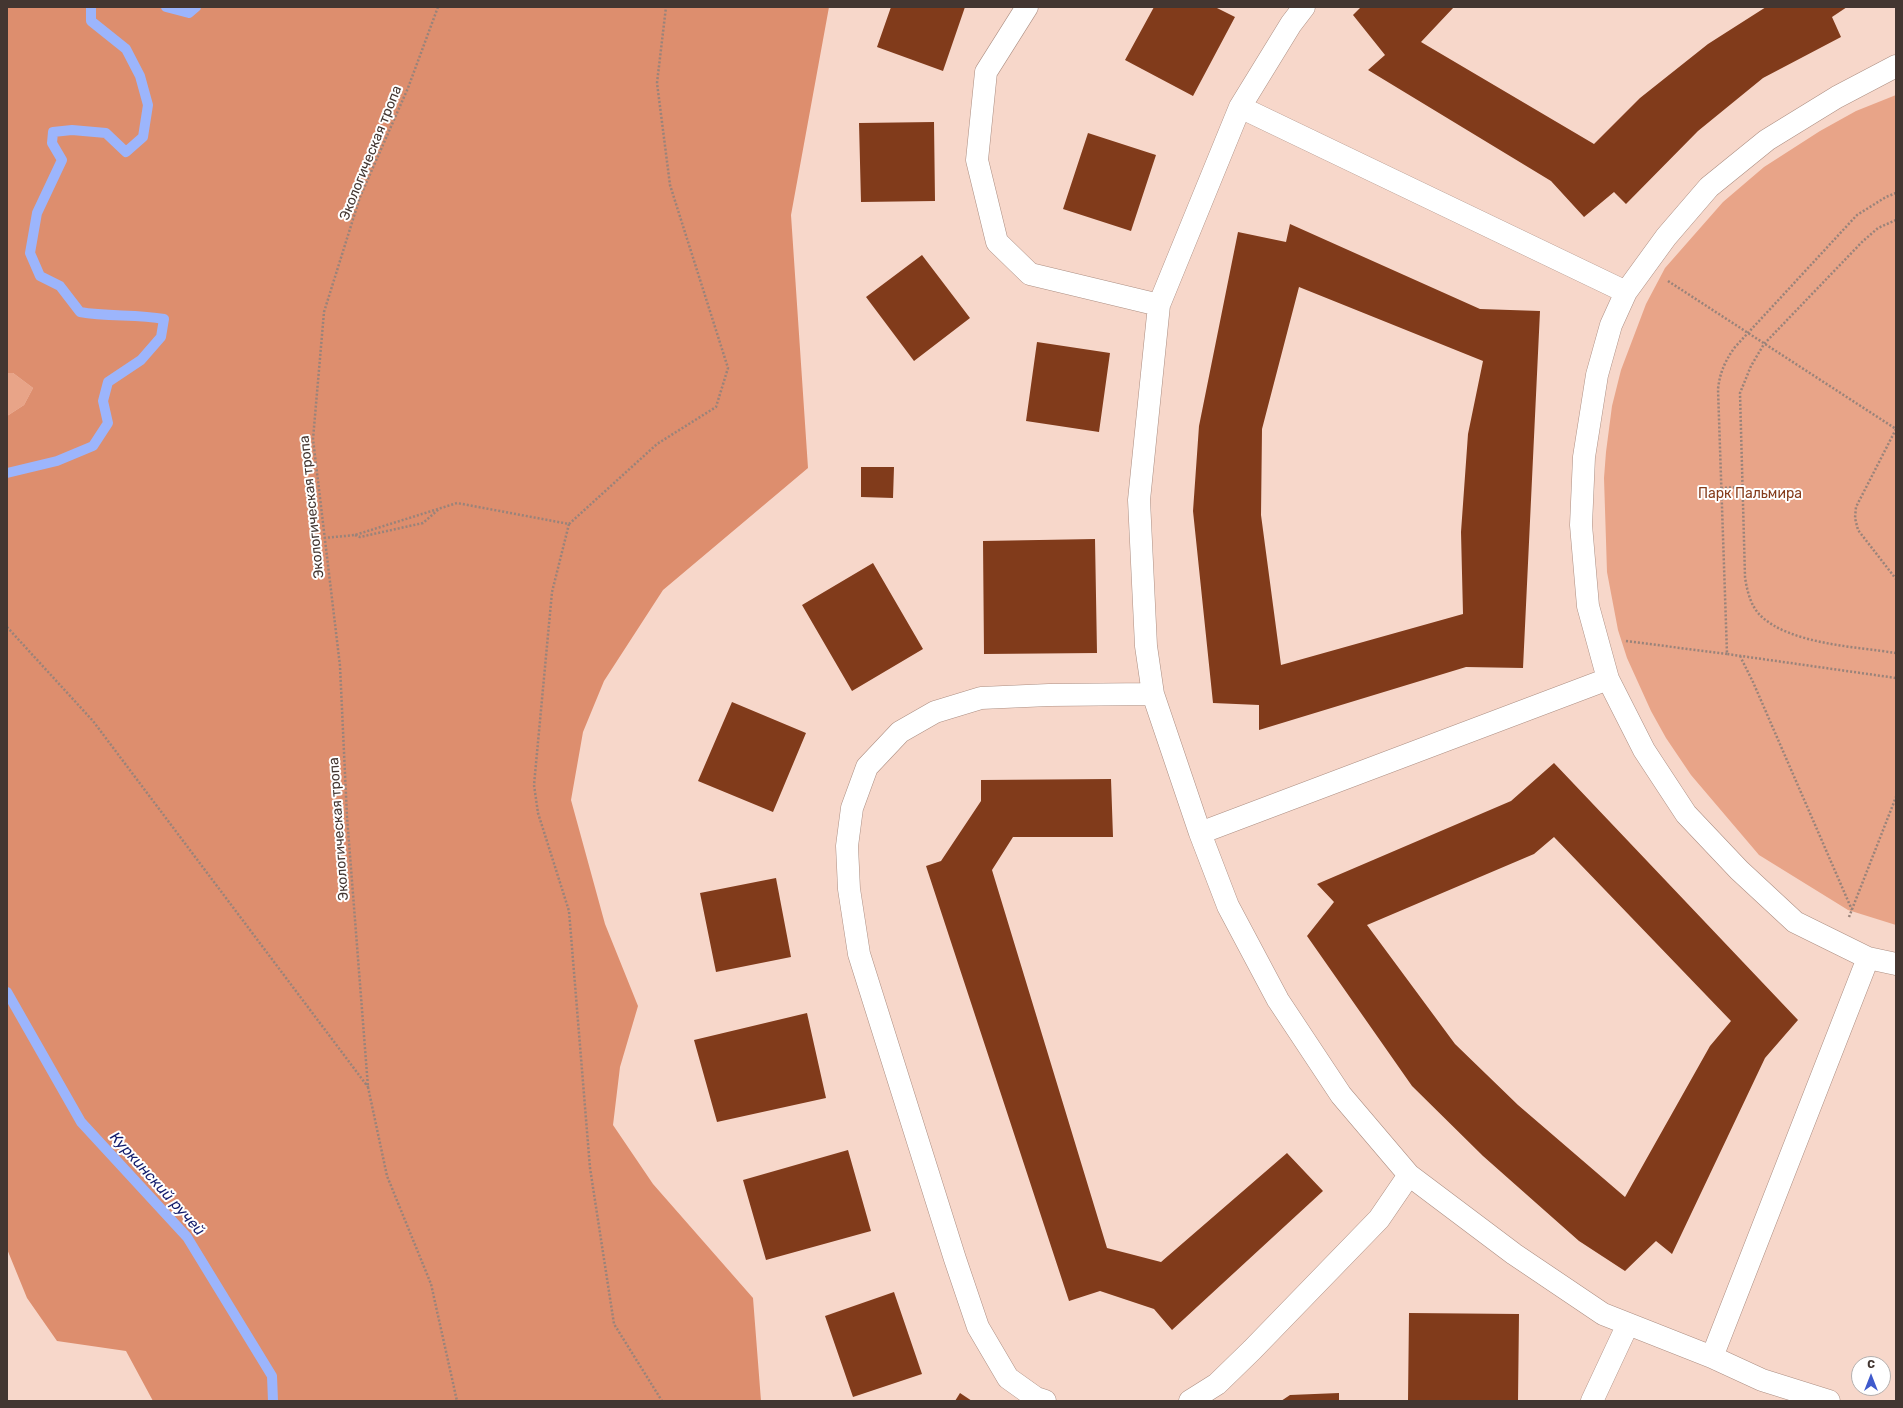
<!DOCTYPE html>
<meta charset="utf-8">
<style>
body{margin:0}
#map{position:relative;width:1903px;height:1408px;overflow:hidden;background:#f7d7ca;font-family:Rubik,sans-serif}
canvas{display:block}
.frame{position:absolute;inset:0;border:8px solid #433631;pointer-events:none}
.north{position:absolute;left:1851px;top:1356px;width:40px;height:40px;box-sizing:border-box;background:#fff;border:1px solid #b4afad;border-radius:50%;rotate:0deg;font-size:11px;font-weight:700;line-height:16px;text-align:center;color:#433631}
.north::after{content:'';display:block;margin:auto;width:14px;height:18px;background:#3f5acc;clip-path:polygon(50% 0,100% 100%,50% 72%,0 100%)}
</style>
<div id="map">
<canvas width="1903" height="1408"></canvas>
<div class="frame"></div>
<div class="north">С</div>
</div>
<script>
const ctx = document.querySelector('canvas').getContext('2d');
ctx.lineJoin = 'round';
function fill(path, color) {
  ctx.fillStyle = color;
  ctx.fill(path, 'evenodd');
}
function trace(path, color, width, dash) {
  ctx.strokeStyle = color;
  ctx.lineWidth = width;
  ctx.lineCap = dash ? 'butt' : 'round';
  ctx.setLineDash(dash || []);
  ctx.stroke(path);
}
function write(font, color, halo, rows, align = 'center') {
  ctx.font = font + ' Rubik,sans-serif';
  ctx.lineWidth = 4;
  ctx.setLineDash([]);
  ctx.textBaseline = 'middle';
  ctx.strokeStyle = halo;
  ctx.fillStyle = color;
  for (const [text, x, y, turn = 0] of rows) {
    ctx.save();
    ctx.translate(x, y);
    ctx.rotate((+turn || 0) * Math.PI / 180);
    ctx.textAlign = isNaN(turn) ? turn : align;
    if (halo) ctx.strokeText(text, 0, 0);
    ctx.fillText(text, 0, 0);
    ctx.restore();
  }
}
fill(new Path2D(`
 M 1896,95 L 1896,925 L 1848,910 L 1759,855 L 1691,775 L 1666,738 L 1651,711 L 1627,658 L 1618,630 L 1607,572 L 1604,478 L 1606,452 L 1612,406 L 1621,370 L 1646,304 L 1665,268 L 1723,202 L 1764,167 L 1820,131 L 1856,111 Z
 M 7,373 L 13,373 L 33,388 L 24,405 L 7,416 Z`), '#e8a488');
fill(new Path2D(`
 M 7,7 L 829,7 L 791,215 L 808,468 L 663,590 L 604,681 L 583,732 L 571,800 L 605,924 L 638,1006 L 620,1067 L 613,1125 L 653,1184 L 753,1298 L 761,1401 L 153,1401 L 126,1351 L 57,1341 L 27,1298 L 7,1249 L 7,416 L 24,405 L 33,388 L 13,373 L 7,373 Z`), '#dd8e6e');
trace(new Path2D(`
 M 166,7 L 189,13 L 196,7
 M 7,473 L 57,461 L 93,446 L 108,423 L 103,401 L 108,382 L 141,360 L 161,337 L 164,319 C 136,314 108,317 80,312 L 60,286 L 40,276 L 30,253 L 37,213 L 62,160 L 52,143 L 53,132 L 72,130 L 106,133 L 126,152 L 143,137 L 148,105 L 140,76 L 126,49 L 91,21 L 91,7
 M 7,992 L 81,1122 L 187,1237 L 272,1376 L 273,1401`), '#9cb5fc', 10);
fill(new Path2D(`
 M 891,7 L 965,7 L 943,71 L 877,47 Z
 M 1154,7 L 1215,7 L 1235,17 L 1193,96 L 1125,60 Z
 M 1361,7 L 1454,7 L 1421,42 L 1594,144 L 1640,98 L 1708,44 L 1766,7 L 1847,7 L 1832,17 L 1841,37 L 1763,78 L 1698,131 L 1626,204 L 1614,192 L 1584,217 L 1551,181 L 1368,70 L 1385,55 L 1353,15 Z
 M 934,122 L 935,201 L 861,202 L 859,123 Z
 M 1088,133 L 1156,155 L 1131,231 L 1063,209 Z
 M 1290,224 L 1480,309 L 1540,311 L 1523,668 L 1466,667 L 1259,730 L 1259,705 L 1213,703 L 1193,511 L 1199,426 L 1238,232 L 1286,242 ZM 1299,287 L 1483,361 L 1468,434 L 1461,532 L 1463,614 L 1281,665 L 1261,515 L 1262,429 Z
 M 922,255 L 970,318 L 914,361 L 866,297 Z
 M 1037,342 L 1110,353 L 1099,432 L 1026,421 Z
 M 861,467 L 894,467 L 893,498 L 861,497 Z
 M 1095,539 L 1097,653 L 984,654 L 983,541 Z
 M 873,563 L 923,649 L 852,691 L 802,605 Z
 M 732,702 L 806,733 L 773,812 L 698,781 Z
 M 1554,763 L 1798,1020 L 1765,1058 L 1672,1254 L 1656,1241 L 1625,1271 L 1579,1241 L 1483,1156 L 1412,1086 L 1307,936 L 1334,902 L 1317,884 L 1511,801 ZM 1554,837 L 1731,1021 L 1710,1046 L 1625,1197 L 1518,1105 L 1455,1044 L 1367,925 L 1534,854 Z
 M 1111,779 L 1113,837 L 1013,837 L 992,870 L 1107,1248 L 1161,1262 L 1287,1153 L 1323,1191 L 1172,1330 L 1154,1309 L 1100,1291 L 1069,1301 L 926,866 L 941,861 L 981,801 L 981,780 Z
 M 776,878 L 791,957 L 716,972 L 700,893 Z
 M 807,1013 L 826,1098 L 717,1122 L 694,1040 Z
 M 848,1150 L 871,1231 L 766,1260 L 743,1180 Z
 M 894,1292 L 922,1374 L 853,1397 L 825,1316 Z
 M 1409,1313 L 1519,1314 L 1518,1401 L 1408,1401 Z
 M 960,1393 L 972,1401 L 955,1401 Z
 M 1339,1393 L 1339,1401 L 1281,1401 L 1290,1395 Z`), '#813b1b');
const minor = new Path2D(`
 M 1027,7 L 986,72 L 977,160 L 997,242 L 1030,274 L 1159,305
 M 1304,7 L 1291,24 L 1240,107 L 1159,305 L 1139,500 L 1146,646 L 1153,694 L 1200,833 L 1228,906 L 1278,1000 L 1341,1095 L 1409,1175 L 1514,1254 L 1603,1314 L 1712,1357 L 1762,1380 L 1829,1401
 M 1896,66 L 1837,97 L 1767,140 L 1709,187 L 1666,237 L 1626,292 L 1611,325 L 1597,375 L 1584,457 L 1581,525 L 1588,606 L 1608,679 L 1644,750 L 1686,814 L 1739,870 L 1795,922 L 1868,958 L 1896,964
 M 1240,107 L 1626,292
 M 1200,833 L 1608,679
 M 1712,1357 L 1868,958
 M 1045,1401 L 1036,1398 L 1008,1378 L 978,1327 L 955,1259 L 859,954 L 849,889 L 847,846 L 852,808 L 867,767 L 900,732 L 935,712 L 981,698 L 1049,695 L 1153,694
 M 1190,1401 L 1217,1384 L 1252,1350 L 1379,1219 L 1409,1175
 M 1592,1401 L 1628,1324`);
trace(minor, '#ac8e82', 23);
trace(new Path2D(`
 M 438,7 L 408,88 L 360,197 L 324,312 L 313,439 L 340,666 L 347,817 L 368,1087 L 387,1176 L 431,1284 L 457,1401
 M 1896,193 L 1886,197 L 1857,215 L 1735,347 C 1725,361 1720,372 1718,389 L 1727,654 L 1896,678
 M 1896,220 L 1878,228 L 1862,242 L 1764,344 L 1751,366 L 1740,393 L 1745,577 C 1747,591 1751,607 1761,616 C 1790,644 1857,647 1896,653
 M 1668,281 L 1896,429
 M 1896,429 L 1856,507 L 1855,518 L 1858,530 L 1896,579
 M 1721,488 L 1742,487
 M 569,524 L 552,592 L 534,785 L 538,813 L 569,911 L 590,1168 L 614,1324 L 662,1401
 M 355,535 L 360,537 L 423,523 L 439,509
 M 324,538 L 355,535 L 457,503 L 569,524 L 657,444 L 716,407 L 728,368 L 670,185 L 657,83 L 666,7
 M 7,627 L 93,721 L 368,1087
 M 1626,641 L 1727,654
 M 1740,656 L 1753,682 L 1852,910
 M 1849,917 L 1896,797`), '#99837a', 2.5, [2, 2]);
trace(minor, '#fff', 22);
write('14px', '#433631', '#fff', [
 ["Экологическая тропа",371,153,-68],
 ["Экологическая тропа",312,507,-96],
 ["Экологическая тропа",339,829,-94]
]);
write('14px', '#853c1b', '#fff', [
 ["Парк Пальмира",1750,494]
]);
write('italic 15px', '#121c6c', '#fff', [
 ["Куркинский ручей",157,1184,48]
]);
</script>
